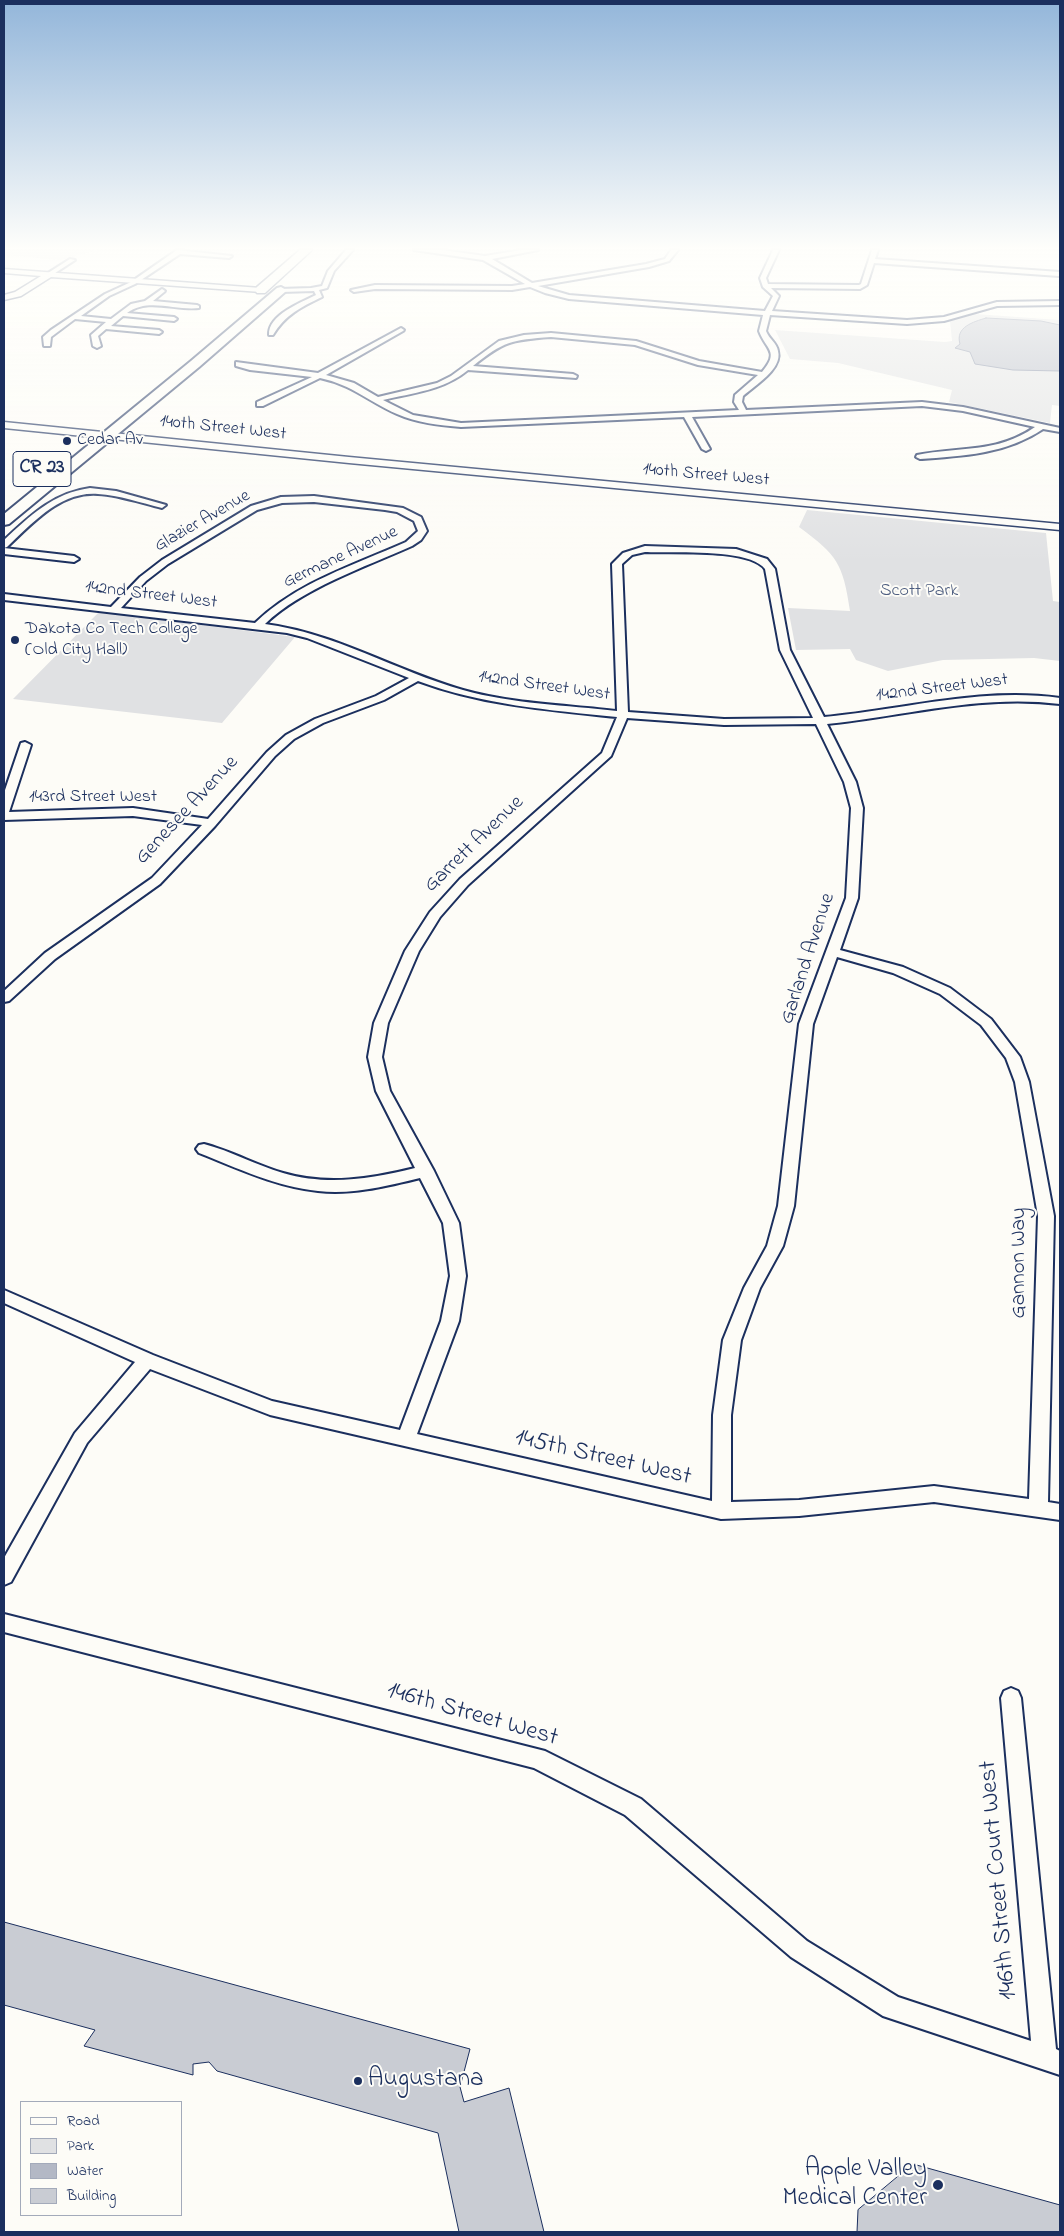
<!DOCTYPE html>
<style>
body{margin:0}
#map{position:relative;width:1064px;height:2236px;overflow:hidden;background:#fdfcf7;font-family:"Indie Flower",sans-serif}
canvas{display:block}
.frame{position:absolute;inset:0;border:5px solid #1b2f5e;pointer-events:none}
.legend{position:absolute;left:20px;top:2101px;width:162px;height:115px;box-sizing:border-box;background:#fdfcf7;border:1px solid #a3aaba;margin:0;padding:6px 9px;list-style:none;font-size:15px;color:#1b2f5e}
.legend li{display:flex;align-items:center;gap:10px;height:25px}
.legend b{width:25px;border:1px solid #a3aaba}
</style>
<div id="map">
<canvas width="1064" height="2236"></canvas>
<div class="frame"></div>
<ul class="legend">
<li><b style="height:6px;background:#fdfcf7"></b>Road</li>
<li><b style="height:14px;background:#e0e1e3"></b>Park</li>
<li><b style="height:14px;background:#b3b8c5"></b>Water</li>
<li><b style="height:14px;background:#c9ccd3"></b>Building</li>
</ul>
</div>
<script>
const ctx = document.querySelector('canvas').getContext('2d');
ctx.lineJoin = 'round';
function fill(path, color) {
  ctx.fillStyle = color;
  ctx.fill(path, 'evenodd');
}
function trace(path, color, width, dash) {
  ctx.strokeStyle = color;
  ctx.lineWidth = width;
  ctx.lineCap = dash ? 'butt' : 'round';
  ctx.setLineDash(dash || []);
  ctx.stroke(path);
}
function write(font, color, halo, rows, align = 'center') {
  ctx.font = font + ' "Indie Flower",sans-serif';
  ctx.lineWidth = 4;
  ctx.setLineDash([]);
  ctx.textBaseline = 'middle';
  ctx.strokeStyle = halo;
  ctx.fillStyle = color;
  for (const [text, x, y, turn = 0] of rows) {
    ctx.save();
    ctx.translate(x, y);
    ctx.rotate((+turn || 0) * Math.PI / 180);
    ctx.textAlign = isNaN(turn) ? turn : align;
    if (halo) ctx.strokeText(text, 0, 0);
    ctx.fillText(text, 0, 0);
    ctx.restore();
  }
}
fill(new Path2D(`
 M 4,250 L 97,250 L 61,260 L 4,255 Z
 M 975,314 L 1060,320 L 1060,406 L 1052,405 L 1050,423 L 949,402 L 952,390 L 838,363 L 790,359 L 775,330 L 945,342 L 952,341 L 950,321 Z
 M 807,510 L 1046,533 L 1053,601 L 1060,602 L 1060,661 L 1034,658 L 943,660 L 888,671 L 856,660 L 850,649 L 796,650 L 788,608 L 850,611 C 843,563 837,555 799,527 Z
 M 99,612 L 295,637 L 222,723 L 13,699 Z`), '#e0e1e3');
const water = new Path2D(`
 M 986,318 L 1041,321 L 1060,325 L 1060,371 L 1013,370 L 975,364 L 970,352 L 955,348 L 960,344 C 955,327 973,322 986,318 Z`);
fill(water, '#b3b8c5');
trace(water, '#76819c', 1);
const building = new Path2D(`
 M 4,1922 L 470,2049 L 460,2087 L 464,2102 L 509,2088 L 544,2232 L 459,2232 L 438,2133 L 217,2071 L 209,2062 L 193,2064 L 193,2075 L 84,2046 L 95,2030 L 4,2005 Z
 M 913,2164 L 1060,2205 L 1060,2232 L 857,2232 L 858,2210 Z`);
fill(building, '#c9ccd3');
trace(building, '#1b2f5e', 1);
const minor = new Path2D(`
 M 177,250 L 232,256 L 229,258 L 180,254 L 135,284 L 109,296 L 81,316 L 111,319 L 131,304 L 145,301 L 162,289 L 165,291 L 164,292 L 153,301 L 197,305 L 199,306 L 199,308 C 176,311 148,297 127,313 L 174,317 L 177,319 L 174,321 L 123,316 L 111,326 L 159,330 L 162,332 L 159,334 L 106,329 L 98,336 L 101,346 L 97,348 L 93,346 L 91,335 L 106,322 L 75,319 L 51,337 L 50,346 L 44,346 L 43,337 L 51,330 L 105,294 L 131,282 Z
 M 346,250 L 353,250 L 334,271 L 327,288 L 319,290 L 322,297 C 301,307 285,315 273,335 L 269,335 C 268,315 300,303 316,295 L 314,291 L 281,292 L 279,291 L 279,289 L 311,288 L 322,286 L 328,271 Z
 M 414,250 L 442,250 L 485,256 L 521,250 L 538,250 L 492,259 L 532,283 L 646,264 L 665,259 L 671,250 L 678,250 L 669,261 L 649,267 L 538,286 L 569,295 L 765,311 L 773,296 L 763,287 L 760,278 L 773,250 L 779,250 L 766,278 L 768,284 L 859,285 L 861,284 L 872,250 L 878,250 L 875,259 L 1060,272 L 1059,276 L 874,263 L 867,285 L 860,289 L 771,288 L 779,296 L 772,311 L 907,320 L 944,317 L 997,302 L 1060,301 L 1060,305 L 997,306 L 944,321 L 907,324 L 770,315 L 766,331 C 769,339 777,343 778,351 C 783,369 754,386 743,396 L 742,402 L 746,410 L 922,402 L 963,407 L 1060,428 L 1060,432 L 1043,429 C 1006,454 963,456 920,459 L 916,457 L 917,455 C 960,446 996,454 1035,427 L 963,411 L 922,406 L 692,417 L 710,449 L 706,451 L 702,449 L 684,417 L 461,427 C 439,425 417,423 397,414 C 369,402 353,385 320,378 L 263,406 L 257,406 L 257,402 L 312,377 L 250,370 L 236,366 L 236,362 L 318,373 L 401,328 L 404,330 L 403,331 L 326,375 L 354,383 L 378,397 L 437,383 L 451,376 L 499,341 L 524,335 L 551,333 L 636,341 L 699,361 L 762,372 C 780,351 766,350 759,331 L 763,315 L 569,299 L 545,293 L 530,287 L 512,290 L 375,289 L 354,292 L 351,290 L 375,285 L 512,286 L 525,284 L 483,260 ZM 551,337 L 635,345 L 698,365 L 758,375 L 735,395 L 734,402 L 739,410 L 461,423 L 413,415 L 383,400 C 413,393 444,390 468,370 L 576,378 L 577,376 L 573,374 L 473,366 C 504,341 511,340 551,337 Z
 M 70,259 L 75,260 L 52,275 L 48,275 L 48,273 Z
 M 90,488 L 116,491 L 166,505 L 162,508 C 141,503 119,495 98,494 C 60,491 32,524 7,547 L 4,548 L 4,540 C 30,516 53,493 90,488 Z
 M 314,496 L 403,508 L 421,517 L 427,531 L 421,540 L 412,546 C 365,567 301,589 265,624 C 335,633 396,671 463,690 C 512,704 567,705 617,711 L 612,564 L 623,553 L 645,546 L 736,549 L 767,559 L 775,569 L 790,650 L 824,717 C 903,710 980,687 1060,698 L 1060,704 C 981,694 905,716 827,724 L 856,782 L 863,808 L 858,898 L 840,950 L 903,967 L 950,988 L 991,1019 L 1020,1057 L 1029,1082 L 1054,1216 L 1048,1502 L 1060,1504 L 1060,1520 L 934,1502 L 799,1516 L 721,1519 L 270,1415 L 150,1369 L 87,1443 L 11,1582 L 4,1585 L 4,1558 L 75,1433 L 135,1362 L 4,1303 L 4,1290 L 153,1355 L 272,1401 L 400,1430 L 441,1321 L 450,1276 L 443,1223 L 420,1178 C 387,1186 352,1195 318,1191 C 277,1187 237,1168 199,1153 L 196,1149 L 199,1145 L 204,1144 C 231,1151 256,1165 283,1173 C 327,1186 371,1179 415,1168 L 376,1091 L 368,1057 L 374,1023 L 405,951 L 430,912 L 460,879 L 602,753 L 617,717 C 548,710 483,705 418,681 L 384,700 L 323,723 L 294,739 L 275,756 L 215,826 L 160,884 L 55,959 L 9,1001 L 4,1002 L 4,991 L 45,953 L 152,878 L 202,825 L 133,816 L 4,820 L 4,793 L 21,743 L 25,742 L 31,745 L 9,812 L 133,808 L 208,819 L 267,752 L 286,735 L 315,719 L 376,696 L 409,678 L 307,638 L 287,633 L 4,600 L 4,594 L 111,607 L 140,577 L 162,560 L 251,506 L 281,497 ZM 314,502 L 385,510 L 397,512 L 414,521 L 418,531 L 406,542 C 354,565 296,583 255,623 L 121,608 L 146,581 L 168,564 L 257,510 L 282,503 ZM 645,552 C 672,553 750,548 765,569 L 780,650 L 813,718 L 724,719 L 628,712 L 622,564 L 632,555 ZM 627,718 L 724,725 L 816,724 L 844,782 L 851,808 L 846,898 L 799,1024 L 778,1206 L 767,1246 L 744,1288 L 723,1340 L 713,1415 L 712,1501 L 417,1434 L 459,1321 L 466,1276 L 459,1223 L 434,1171 L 390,1091 L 382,1057 L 388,1023 L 419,951 L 440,917 L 468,885 L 611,756 ZM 837,957 L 893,973 L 940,994 L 981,1025 L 1006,1058 L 1015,1082 L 1038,1216 L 1029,1499 L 934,1486 L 799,1500 L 731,1502 L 731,1415 L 741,1340 L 760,1288 L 783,1246 L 794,1206 L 813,1024 Z
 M 4,548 L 74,556 L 79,559 L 74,562 L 4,554 Z
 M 4,1614 L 545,1751 L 641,1799 L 807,1941 L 898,1997 L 1031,2041 L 1001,1698 L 1004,1691 L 1011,1688 L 1018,1691 L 1021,1698 L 1056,2049 L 1060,2051 L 1060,2075 L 883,2016 L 791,1957 L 625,1815 L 534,1768 L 4,1632 Z`);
const tertiary = new Path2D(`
 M 4,269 L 261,288 L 265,290 L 261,292 L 51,277 L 21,296 L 4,300 L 4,295 L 15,292 L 41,276 L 4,273 Z
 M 4,422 L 349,457 L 1060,524 L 1060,530 L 349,463 L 4,428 Z`);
const trunk = new Path2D(`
 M 281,287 L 286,290 L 285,292 L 199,367 L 9,524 L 4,525 L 4,514 L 191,361 L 277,288 Z`);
const motorway = new Path2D(`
 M 300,250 L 312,250 L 265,293 L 257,293 L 255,290 L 257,287 Z`);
trace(minor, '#1b2f5e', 4);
trace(tertiary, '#1b2f5e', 3);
trace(trunk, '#1b2f5e', 4);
trace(motorway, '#1b2f5e', 3);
fill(minor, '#fdfcf7');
fill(tertiary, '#fdfcf7');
fill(trunk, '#fdfcf7');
fill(motorway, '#fdfcf7');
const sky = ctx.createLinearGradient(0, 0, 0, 563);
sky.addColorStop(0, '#93b6da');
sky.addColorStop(0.44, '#fefefb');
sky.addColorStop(1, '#fefefb00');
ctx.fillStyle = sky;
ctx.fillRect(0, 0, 1064, 563);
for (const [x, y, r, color] of [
 [67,441,5,"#1b2f5e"],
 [15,640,5,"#1b2f5e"],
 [358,2081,5,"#1b2f5e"],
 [938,2185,6,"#1b2f5e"]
]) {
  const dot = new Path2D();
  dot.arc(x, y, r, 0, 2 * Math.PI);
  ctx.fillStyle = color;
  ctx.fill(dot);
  trace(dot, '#fdfcf7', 2);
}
write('18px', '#1b2f5e', '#fdfcf7', [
 ["140th Street West",223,429,6],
 ["140th Street West",706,476,5],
 ["Glazier Avenue",203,522,-30],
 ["Germane Avenue",341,558,-25],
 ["142nd Street West",151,596,7],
 ["142nd Street West",544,687,8],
 ["142nd Street West",942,689,-7],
 ["143rd Street West",93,798]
]);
write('18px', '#1b2f5e', '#fdfcf7', [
 ["Cedar Av",77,441],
 ["Dakota Co Tech College",25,630],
 ["(Old City Hall)",25,651]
], 'left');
write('18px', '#4c5c7f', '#fdfcf7', [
 ["Scott Park",919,592]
]);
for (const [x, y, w] of [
 [42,469,58]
]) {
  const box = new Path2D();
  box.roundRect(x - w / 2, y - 17.5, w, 35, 4);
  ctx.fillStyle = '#fdfcf7';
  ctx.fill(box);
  trace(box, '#1b2f5e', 1);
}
write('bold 20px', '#1b2f5e', null, [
 ["CR 23",42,469]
]);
write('21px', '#1b2f5e', '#fdfcf7', [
 ["Genesee Avenue",188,811,-47],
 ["Garrett Avenue",475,845,-44],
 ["Garland Avenue",809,959,-72],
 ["Gannon Way",1021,1263,-90]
]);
write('25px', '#1b2f5e', '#fdfcf7', [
 ["145th Street West",603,1459,13],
 ["146th Street West",472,1716,16],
 ["146th Street Court West",1000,1880,-95]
]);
write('25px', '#1b2f5e', '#fdfcf7', [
 ["Augustana",368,2081],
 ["Apple Valley",927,2171,"right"],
 ["Medical Center",927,2200,"right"]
], 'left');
</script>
